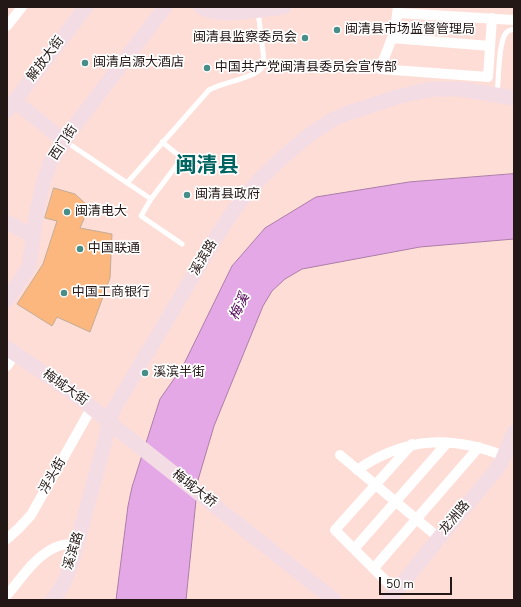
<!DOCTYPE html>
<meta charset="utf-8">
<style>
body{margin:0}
#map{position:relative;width:521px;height:607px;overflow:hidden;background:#ffddd7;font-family:"Nunito Sans",sans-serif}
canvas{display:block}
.frame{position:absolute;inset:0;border:8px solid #241816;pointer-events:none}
.scale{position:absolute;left:379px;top:577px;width:73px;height:18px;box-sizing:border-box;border:2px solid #241816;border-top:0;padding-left:5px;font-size:12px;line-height:14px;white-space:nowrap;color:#241816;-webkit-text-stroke:3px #fff;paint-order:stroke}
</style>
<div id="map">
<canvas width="521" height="607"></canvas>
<div class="frame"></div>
<div class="scale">50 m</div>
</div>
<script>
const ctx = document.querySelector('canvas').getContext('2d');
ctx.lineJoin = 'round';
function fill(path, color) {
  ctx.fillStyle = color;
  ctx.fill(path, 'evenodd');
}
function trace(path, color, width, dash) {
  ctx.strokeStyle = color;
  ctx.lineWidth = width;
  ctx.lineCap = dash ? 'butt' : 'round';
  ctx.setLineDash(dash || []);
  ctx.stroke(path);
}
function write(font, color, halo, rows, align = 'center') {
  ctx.font = font + ' "Nunito Sans","Noto Sans SC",sans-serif';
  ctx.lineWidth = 3.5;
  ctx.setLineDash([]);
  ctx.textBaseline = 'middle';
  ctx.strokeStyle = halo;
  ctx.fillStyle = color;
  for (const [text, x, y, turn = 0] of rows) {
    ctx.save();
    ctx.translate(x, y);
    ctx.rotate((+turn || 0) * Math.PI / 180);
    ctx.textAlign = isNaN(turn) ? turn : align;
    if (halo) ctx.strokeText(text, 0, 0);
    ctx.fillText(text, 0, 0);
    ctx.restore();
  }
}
const water = new Path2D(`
 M 514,174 L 514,239 L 420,247 L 302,269 L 285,279 L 272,291 L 263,306 L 214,426 L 198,480 L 186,600 L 116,600 L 128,506 L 132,487 L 160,399 L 183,366 L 232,266 L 265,228 L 316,197 L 409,182 Z`);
fill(water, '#e5a8e6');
trace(water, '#ab7da8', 1);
const building = new Path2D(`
 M 54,188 L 75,194 L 89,207 L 80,228 L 112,234 L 110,278 L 90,332 L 57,317 L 52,326 L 17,304 L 43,264 L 57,221 L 45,218 Z`);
fill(building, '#fbb77d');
trace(building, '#c3ab97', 1);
trace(new Path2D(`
 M 497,93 C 499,80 498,42 506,33 C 508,30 511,30 514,29
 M 65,141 L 151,199 L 141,216 L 182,244
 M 127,183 L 209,90 C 224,82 250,79 261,69 L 264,60 L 258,11
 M 151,199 L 182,158 L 162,142`), '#fff', 5);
trace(new Path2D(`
 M 398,7 L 395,30 L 380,69 L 488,77 L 492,18
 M 398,13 L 514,20
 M 7,26 L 22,7
 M 392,38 L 490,46
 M 7,366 L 16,353
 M 340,455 L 439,538
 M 357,470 C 405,437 451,435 504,456
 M 7,539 L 19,528 L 31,515 L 92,407
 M 354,549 L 447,443
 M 374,568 L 479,447
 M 396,591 L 335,530 L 412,444
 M 7,595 C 21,579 35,556 56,547 C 63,544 70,544 77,543`), '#fff', 10);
trace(new Path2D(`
 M 201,7 C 218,19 264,9 284,7
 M 15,101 L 64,141
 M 7,111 L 86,7
 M 7,222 L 33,236
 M 7,300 L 29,267 L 36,216 L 43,184 L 50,163 L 73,128 L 165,7
 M 7,348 L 80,398 L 120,431 L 334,600
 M 53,600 L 65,581 L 73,558 L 104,445 L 109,421 L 115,407 L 218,234 L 236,207 L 259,180 L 283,157 L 309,135 L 332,120 L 348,113 L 397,97 L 422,91 L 434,89 L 460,89 L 514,98
 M 389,600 L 439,538 L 496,470 L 502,461 L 514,432`), '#f4dce4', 15);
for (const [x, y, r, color] of [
 [337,30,4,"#478d88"],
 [305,38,4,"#478d88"],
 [85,63,4,"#478d88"],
 [207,68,4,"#478d88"],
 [187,195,4,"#478d88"],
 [67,212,4,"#478d88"],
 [80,249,4,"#478d88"],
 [64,293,4,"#478d88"],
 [145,373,4,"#478d88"]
]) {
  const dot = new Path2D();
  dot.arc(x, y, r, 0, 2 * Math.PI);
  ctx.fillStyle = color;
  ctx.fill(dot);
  trace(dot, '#fff', 1.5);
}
write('13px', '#241816', '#fff', [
 ["闽清县市场监督管理局",345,30],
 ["闽清县监察委员会",297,38,"right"],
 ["闽清启源大酒店",93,63],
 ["中国共产党闽清县委员会宣传部",215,68],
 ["闽清县政府",195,195],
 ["闽清电大",75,212],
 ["中国联通",88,249],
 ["中国工商银行",72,293],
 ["溪滨半街",153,373]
], 'left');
write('13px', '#241816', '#fff', [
 ["解放大街",46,59,-53],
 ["西门街",64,143,-57],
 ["溪滨路",204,258,-59],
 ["梅城大街",65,388,35],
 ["浮头街",53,476,-60],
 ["梅城大桥",194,489,38],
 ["龙洲路",455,518,-50],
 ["溪滨路",74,551,-73]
]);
write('italic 14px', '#520856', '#fff', [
 ["梅溪",240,307,-64]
]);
write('bold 21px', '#006560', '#fff', [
 ["闽清县",207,167]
]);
</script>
